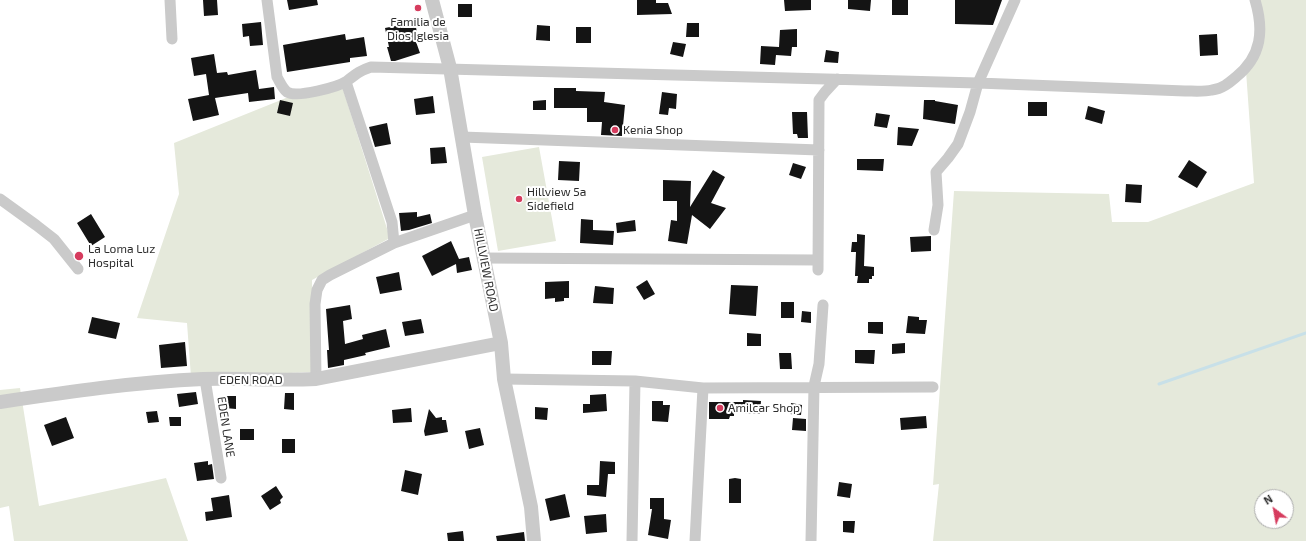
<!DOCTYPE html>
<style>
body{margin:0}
#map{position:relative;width:1306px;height:541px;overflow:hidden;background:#fff;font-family:"Exo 2",sans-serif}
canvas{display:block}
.north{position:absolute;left:1254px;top:489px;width:40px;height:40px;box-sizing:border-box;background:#fff;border:1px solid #ababab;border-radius:50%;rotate:328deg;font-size:11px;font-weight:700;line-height:16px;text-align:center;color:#2d2d2d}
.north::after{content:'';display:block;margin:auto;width:14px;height:18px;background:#d63c5e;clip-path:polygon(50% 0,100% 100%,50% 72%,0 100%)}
</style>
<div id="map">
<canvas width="1306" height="541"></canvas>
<div class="north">N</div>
</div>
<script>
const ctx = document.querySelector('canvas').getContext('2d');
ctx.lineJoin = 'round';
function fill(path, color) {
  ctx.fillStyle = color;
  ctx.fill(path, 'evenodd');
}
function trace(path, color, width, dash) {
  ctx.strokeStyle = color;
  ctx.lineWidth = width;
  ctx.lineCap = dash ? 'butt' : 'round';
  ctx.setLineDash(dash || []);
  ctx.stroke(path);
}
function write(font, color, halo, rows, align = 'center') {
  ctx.font = font + ' "Exo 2",sans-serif';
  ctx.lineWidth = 4;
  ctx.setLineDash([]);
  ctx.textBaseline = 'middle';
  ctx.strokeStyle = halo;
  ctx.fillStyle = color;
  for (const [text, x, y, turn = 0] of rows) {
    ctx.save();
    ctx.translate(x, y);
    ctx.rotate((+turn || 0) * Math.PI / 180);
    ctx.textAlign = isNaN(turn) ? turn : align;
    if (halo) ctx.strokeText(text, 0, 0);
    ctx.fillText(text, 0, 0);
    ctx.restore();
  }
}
fill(new Path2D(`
 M 1256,0 L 1306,0 L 1306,541 L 933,541 L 939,484 L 933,485 L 954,191 L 1109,194 L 1112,222 L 1148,222 L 1254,183 L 1246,71 L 1260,46 ZM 1262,497 L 1286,497 L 1286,521 L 1262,521 Z
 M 342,86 L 390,238 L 312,280 L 313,372 L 191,377 L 187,323 L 137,318 L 179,194 L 174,143 L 286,98 Z
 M 539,147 L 556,241 L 498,251 L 482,157 Z
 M 20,388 L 39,506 L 166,478 L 188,541 L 14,541 L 9,506 L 0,508 L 0,390 Z`), '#e5e9db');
trace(new Path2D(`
 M 1159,384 L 1306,333`), '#c8e0e8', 3);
fill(new Path2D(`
 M 203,0 L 217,0 L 218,15 L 204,16 Z
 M 287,0 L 317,0 L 318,5 L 289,10 Z
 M 637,0 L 656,0 L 656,3 L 668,3 L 672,14 L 637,15 Z
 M 784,0 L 811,0 L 811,10 L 785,11 Z
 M 848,0 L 871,0 L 870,11 L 848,9 Z
 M 892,0 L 908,0 L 908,15 L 892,15 Z
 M 955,0 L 1002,0 L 993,25 L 955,24 Z
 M 458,4 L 472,4 L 472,17 L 458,17 Z
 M 261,22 L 263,45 L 250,46 L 249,36 L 243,37 L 242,24 Z
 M 415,22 L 418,38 L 415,39 L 420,53 L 395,61 L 391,61 L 387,47 L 389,47 L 385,28 Z
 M 687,23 L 699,23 L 699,37 L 686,37 Z
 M 537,25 L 550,26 L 550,41 L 536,40 Z
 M 576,27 L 591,27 L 591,43 L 576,43 Z
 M 797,29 L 797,47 L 792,47 L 791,56 L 776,55 L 775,65 L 760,64 L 761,46 L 779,47 L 780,30 Z
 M 345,34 L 346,40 L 364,37 L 367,56 L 350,58 L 350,62 L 287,72 L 283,45 Z
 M 1217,34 L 1218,55 L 1200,56 L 1199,35 Z
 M 673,42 L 686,44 L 683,57 L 670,54 Z
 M 826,50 L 839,52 L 838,63 L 824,62 Z
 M 214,54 L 217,73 L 227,72 L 228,75 L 256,70 L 259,89 L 274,87 L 275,99 L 249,102 L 248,93 L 215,98 L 219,115 L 193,121 L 188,99 L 209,95 L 206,74 L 194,76 L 191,58 Z
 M 554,88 L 576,88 L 576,91 L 605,92 L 604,102 L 625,105 L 622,136 L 601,135 L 602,122 L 587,122 L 587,108 L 554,108 Z
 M 662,92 L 677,94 L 676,109 L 669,108 L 668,115 L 659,114 Z
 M 433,96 L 435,113 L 416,115 L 414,99 Z
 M 280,100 L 293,103 L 290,116 L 277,113 Z
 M 546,100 L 546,110 L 533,110 L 533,101 Z
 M 924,100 L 935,100 L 935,101 L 958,105 L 955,124 L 923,119 Z
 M 1028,102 L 1047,102 L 1047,116 L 1028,116 Z
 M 1088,106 L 1105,111 L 1102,124 L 1085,119 Z
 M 792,112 L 807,112 L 808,138 L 798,138 L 797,134 L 793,134 Z
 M 876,113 L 890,115 L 887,128 L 874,126 Z
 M 387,123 L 391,144 L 375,147 L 369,127 Z
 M 898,127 L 919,129 L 912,146 L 897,145 Z
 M 445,147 L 447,163 L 431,164 L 430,148 Z
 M 857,159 L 884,159 L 883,171 L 857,170 Z
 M 1189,160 L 1207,172 L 1197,188 L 1178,177 Z
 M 559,161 L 580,162 L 579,181 L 558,180 Z
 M 793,163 L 806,167 L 801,179 L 789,175 Z
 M 713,170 L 725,177 L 711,203 L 726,208 L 710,229 L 692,215 L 687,244 L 668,241 L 671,220 L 677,221 L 677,201 L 663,201 L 663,180 L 691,181 L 690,207 Z
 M 1126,184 L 1142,185 L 1141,203 L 1125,202 Z
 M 417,212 L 417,217 L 430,214 L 432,223 L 409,230 L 401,231 L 399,213 Z
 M 91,214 L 105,237 L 91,246 L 77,223 Z
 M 581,219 L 593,220 L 593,230 L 614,231 L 613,245 L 580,243 Z
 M 635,220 L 636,231 L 617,233 L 616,223 Z
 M 857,234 L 865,235 L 864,266 L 874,267 L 874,276 L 872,276 L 872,279 L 869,279 L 869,283 L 857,283 L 858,276 L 855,276 L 856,252 L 851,252 L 852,242 L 857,242 Z
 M 931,236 L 931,251 L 911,252 L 910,237 Z
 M 451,241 L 459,259 L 469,257 L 472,270 L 457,273 L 456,264 L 432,276 L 422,256 Z
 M 399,272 L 402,290 L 380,294 L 376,277 Z
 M 647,280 L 655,294 L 644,300 L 636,287 Z
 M 569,281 L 569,298 L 564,298 L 564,301 L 555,302 L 555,298 L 545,299 L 545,282 Z
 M 731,285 L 758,286 L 756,316 L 729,314 Z
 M 595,286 L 614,288 L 613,304 L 593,303 Z
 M 781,302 L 794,302 L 794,318 L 781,318 Z
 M 350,305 L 352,319 L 343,321 L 345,344 L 363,339 L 362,335 L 386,329 L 390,347 L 365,353 L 366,355 L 344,360 L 344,365 L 328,368 L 327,350 L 329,350 L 326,309 Z
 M 802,311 L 811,312 L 811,323 L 801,322 Z
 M 908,316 L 919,317 L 919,320 L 927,320 L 925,334 L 906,333 Z
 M 92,317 L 120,323 L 116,339 L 88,333 Z
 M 421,319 L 424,333 L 405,336 L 402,322 Z
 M 868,322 L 883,322 L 883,334 L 868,333 Z
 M 747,333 L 761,334 L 761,346 L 747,346 Z
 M 185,342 L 187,366 L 161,368 L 159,345 Z
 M 905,343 L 905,353 L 892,354 L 892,344 Z
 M 855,350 L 875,350 L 874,364 L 855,363 Z
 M 592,351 L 612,351 L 611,365 L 592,365 Z
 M 779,353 L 791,353 L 792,369 L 780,369 Z
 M 196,392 L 198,404 L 179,407 L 177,394 Z
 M 285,393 L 294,393 L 294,410 L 284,409 Z
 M 606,394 L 607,411 L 583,413 L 583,404 L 590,404 L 590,395 Z
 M 226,396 L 236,396 L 236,409 L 225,408 Z
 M 743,400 L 761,401 L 760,414 L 734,413 L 734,416 L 730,416 L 729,419 L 709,419 L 709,402 L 743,402 Z
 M 652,401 L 663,401 L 663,405 L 670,405 L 668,422 L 652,421 Z
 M 791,403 L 802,405 L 801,415 L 790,414 Z
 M 535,407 L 548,408 L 547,420 L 535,419 Z
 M 411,408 L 412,422 L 393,423 L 392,410 Z
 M 429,409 L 436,418 L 442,417 L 442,420 L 446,420 L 448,432 L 425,436 L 424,431 Z
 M 157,411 L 159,422 L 148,423 L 146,412 Z
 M 926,416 L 927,428 L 901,430 L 900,418 Z
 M 66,417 L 74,438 L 52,446 L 44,425 Z
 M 169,417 L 181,417 L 181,426 L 170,426 Z
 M 793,418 L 806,419 L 806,431 L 792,430 Z
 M 480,428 L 484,445 L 469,449 L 465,431 Z
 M 240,429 L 254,429 L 254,440 L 240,440 Z
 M 282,439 L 295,439 L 295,453 L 282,453 Z
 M 208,461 L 208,465 L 212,464 L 214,479 L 197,481 L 194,463 Z
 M 600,461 L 615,462 L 615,474 L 608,474 L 606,497 L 587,495 L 587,485 L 599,485 Z
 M 405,470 L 422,474 L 418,495 L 401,491 Z
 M 735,478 L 741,479 L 741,503 L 729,503 L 729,479 Z
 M 839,482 L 852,484 L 850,498 L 837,496 Z
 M 276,486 L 283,497 L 280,500 L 281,503 L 270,510 L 261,496 Z
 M 565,494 L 570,517 L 550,521 L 545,499 Z
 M 229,495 L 232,517 L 206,521 L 205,512 L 213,511 L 211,498 Z
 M 650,498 L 664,498 L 664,519 L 671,520 L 668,539 L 648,535 L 652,509 L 650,509 Z
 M 606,514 L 607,532 L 586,534 L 584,516 Z
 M 843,521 L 855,521 L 854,533 L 843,532 Z
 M 463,531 L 464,541 L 448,541 L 447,533 Z
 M 524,532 L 525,541 L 497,541 L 496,536 Z`), '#141414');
trace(new Path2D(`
 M 170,0 L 172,39
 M 267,0 L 277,77 C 280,82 282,88 287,92 C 297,98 338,87 347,81 C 356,74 359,71 371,67 L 978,83 L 1185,91 C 1193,91 1204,92 1212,90 C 1222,89 1229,83 1236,77 C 1262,56 1264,30 1255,0
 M 346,82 L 392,222 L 394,243
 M 462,137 L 819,150
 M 0,199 L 36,225 L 54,239 L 78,269
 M 934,230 L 938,205 L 936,172 L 948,158 L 958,144 L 970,112 L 978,83 L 1015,0
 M 484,258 L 818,260
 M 818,270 L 819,100 L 825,92 L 837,79
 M 205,379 L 221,478
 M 316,379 L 315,304 L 317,290 L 322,280 L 330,275 L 394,243 L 475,215
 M 504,379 L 635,381 L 703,388 L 933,387
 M 632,541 L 635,381
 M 695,541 L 703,388
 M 811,541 L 814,386 L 819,364 L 823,305`), '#cacaca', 11);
trace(new Path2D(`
 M 432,0 L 450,68 L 475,215 L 501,343 L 504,379 L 531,507 L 534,541
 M 0,402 C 67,392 135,382 203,379 C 241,378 279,381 316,379 L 501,343`), '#cacaca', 14);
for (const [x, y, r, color] of [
 [418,8,4,"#d63c5e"],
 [615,130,4,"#d63c5e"],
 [519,199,4,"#d63c5e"],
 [79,256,5,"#d63c5e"],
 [720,408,4,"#d63c5e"]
]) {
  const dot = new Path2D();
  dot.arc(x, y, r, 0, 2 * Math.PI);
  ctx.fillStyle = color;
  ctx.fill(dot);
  trace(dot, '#fff', 1.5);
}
write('12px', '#2d2d2d', '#fff', [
 ["Familia de",418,22,"center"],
 ["Dios Iglesia",418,36,"center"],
 ["Kenia Shop",623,130],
 ["Hillview 5a",527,192],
 ["Sidefield",527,206],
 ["La Loma Luz",88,249],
 ["Hospital",88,263],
 ["Amilcar Shop",728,408]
], 'left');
write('12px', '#2d2d2d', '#fff', [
 ["HILLVIEW ROAD",486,270,79],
 ["EDEN ROAD",251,380],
 ["EDEN LANE",226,427,81]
]);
</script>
